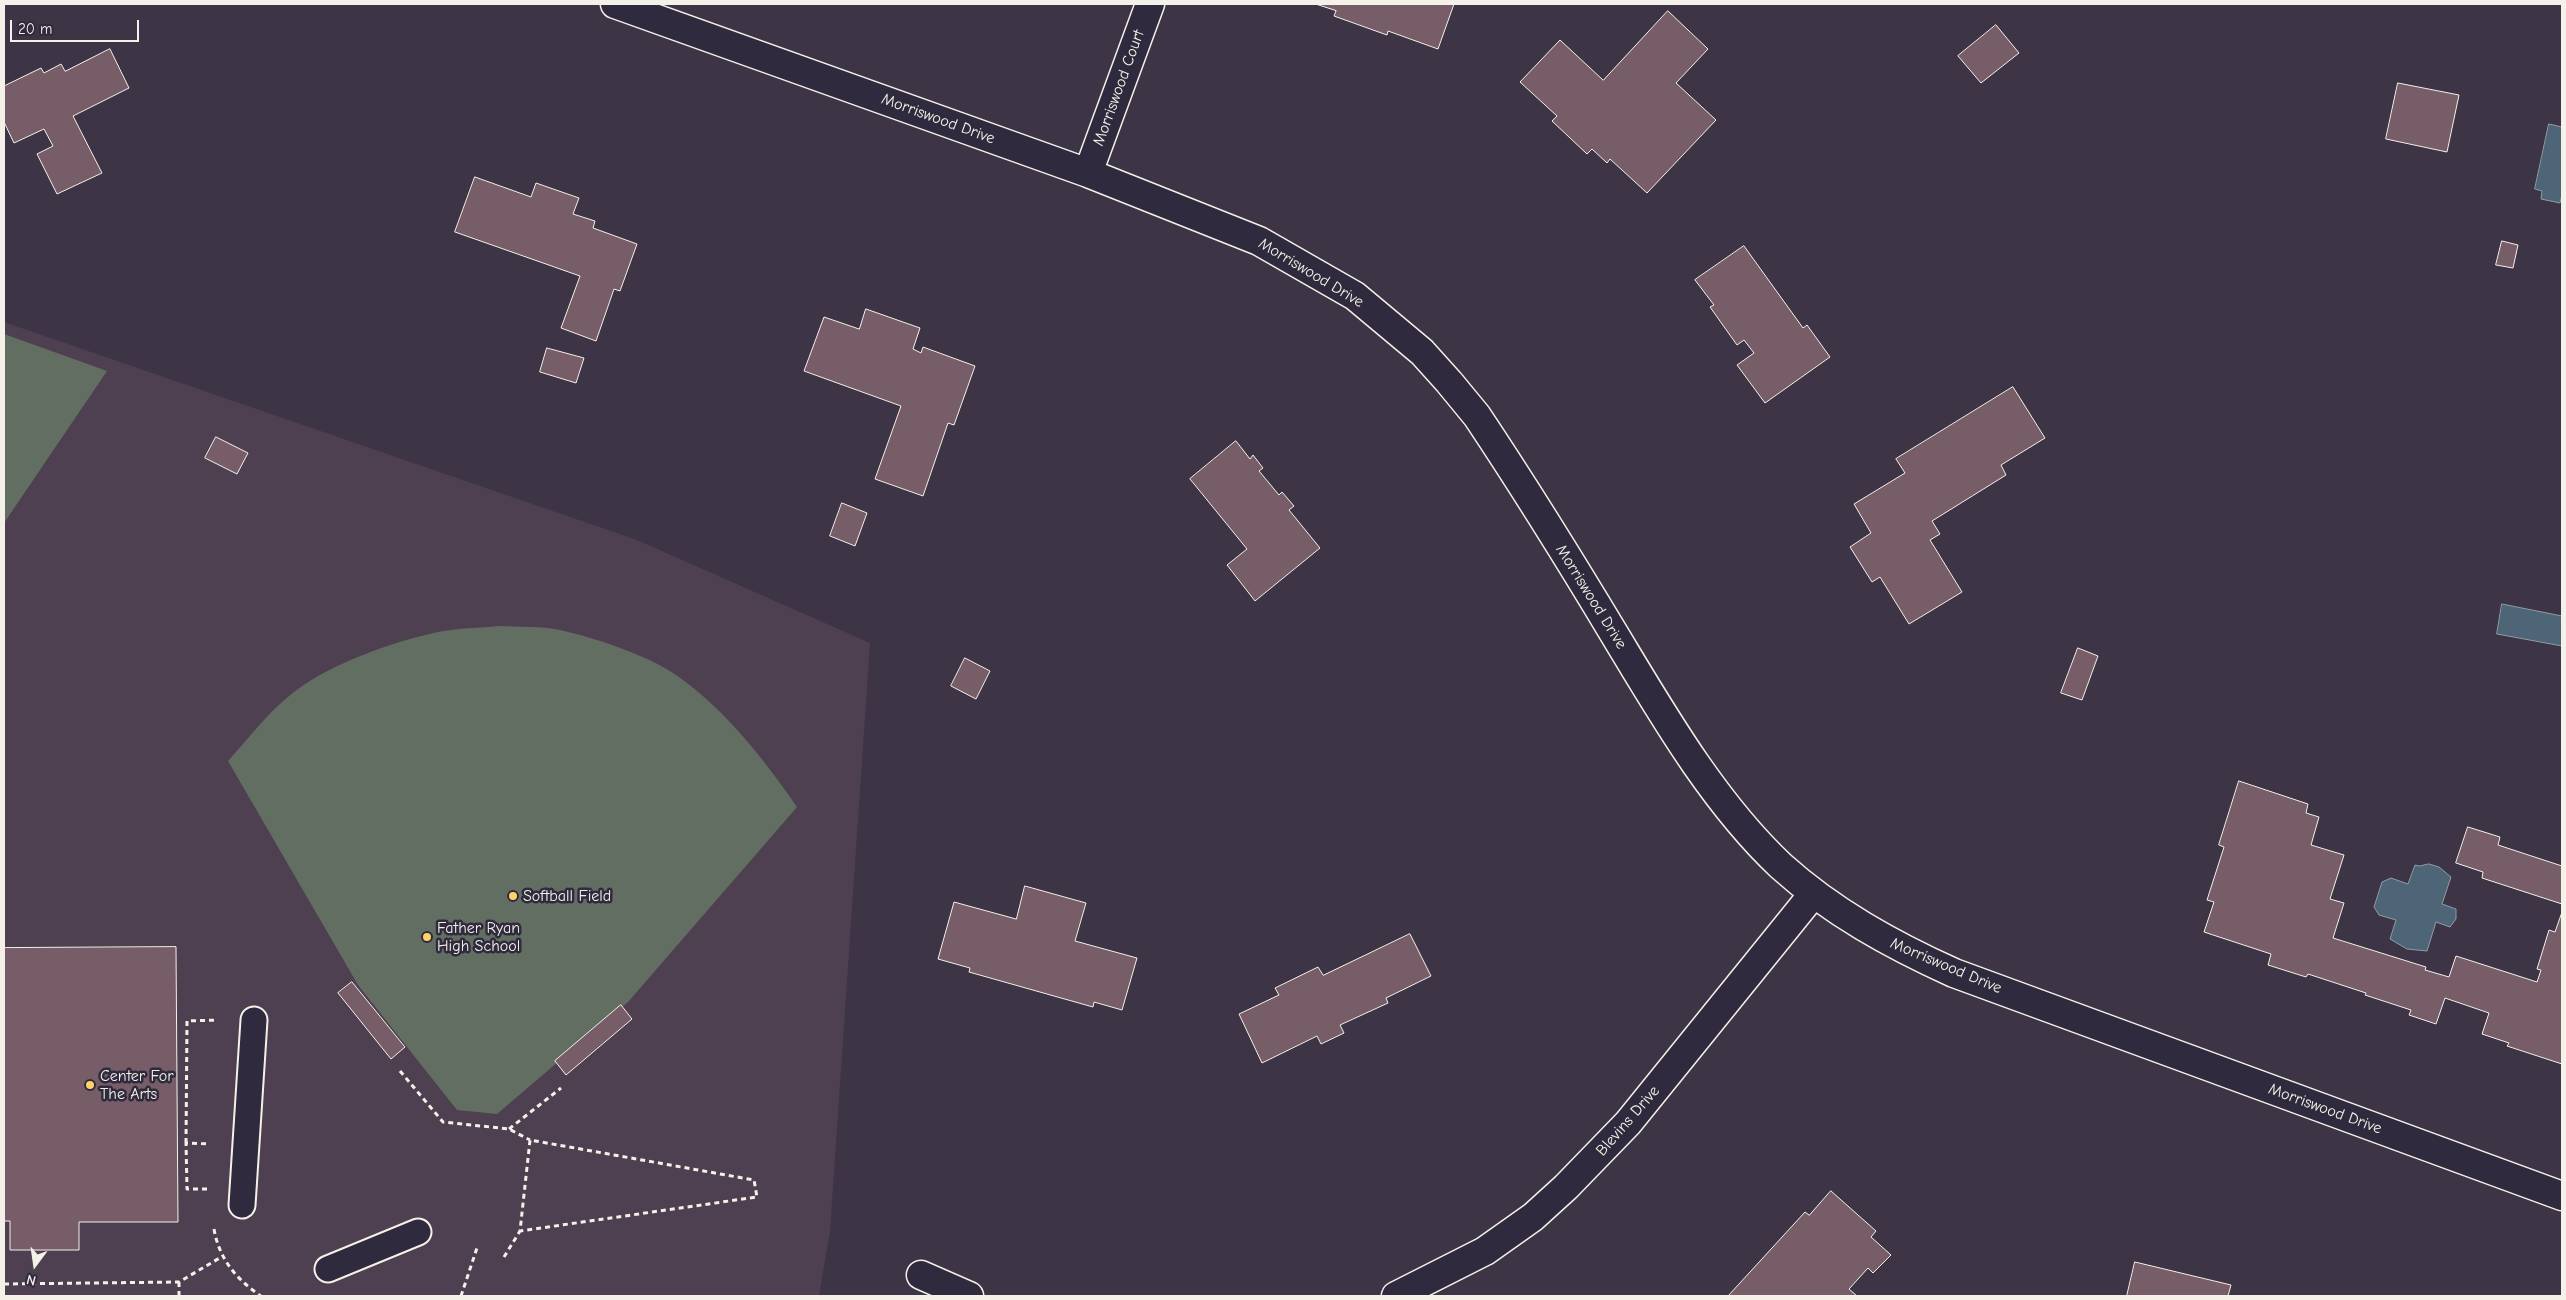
<!DOCTYPE html>
<style>
body{margin:0}
#map{position:relative;width:2566px;height:1300px;overflow:hidden;background:#3d3446;font-family:"Comic Neue",sans-serif}
canvas{display:block}
.frame{position:absolute;inset:0;border:5px solid #f4f1e8;pointer-events:none}
.north{position:absolute;left:10px;top:1240px;width:50px;height:50px;-webkit-text-stroke:4px #2f2a3d;paint-order:stroke;rotate:194deg;font-size:14px;font-weight:700;line-height:20px;text-align:center;color:#f4f1e8}
.north::after{content:'';display:block;margin:auto;width:18px;height:22px;background:#f4f1e8;clip-path:polygon(50% 0,100% 100%,50% 72%,0 100%)}
.scale{position:absolute;left:10px;top:20px;width:129px;height:22px;box-sizing:border-box;border:2px solid #f4f1e8;border-top:0;padding-left:6px;font-size:15px;line-height:18px;white-space:nowrap;color:#f4f1e8;-webkit-text-stroke:4px #2f2a3d;paint-order:stroke}
</style>
<div id="map">
<canvas width="2566" height="1300"></canvas>
<div class="frame"></div>
<div class="north">N</div>
<div class="scale">20 m</div>
</div>
<script>
const ctx = document.querySelector('canvas').getContext('2d');
ctx.lineJoin = 'round';
function fill(path, color) {
  ctx.fillStyle = color;
  ctx.fill(path, 'evenodd');
}
function trace(path, color, width, dash) {
  ctx.strokeStyle = color;
  ctx.lineWidth = width;
  ctx.lineCap = dash ? 'butt' : 'round';
  ctx.setLineDash(dash || []);
  ctx.stroke(path);
}
function write(font, color, halo, rows, align = 'center') {
  ctx.font = font + ' "Comic Neue",sans-serif';
  ctx.lineWidth = 5;
  ctx.setLineDash([]);
  ctx.textBaseline = 'middle';
  ctx.strokeStyle = halo;
  ctx.fillStyle = color;
  for (const [text, x, y, turn = 0] of rows) {
    ctx.save();
    ctx.translate(x, y);
    ctx.rotate((+turn || 0) * Math.PI / 180);
    ctx.textAlign = isNaN(turn) ? turn : align;
    if (halo) ctx.strokeText(text, 0, 0);
    ctx.fillText(text, 0, 0);
    ctx.restore();
  }
}
fill(new Path2D(`
 M 4,322 L 637,540 L 870,643 L 830,1231 L 819,1296 L 4,1296 Z`), '#4e4050');
fill(new Path2D(`
 M 4,334 L 107,371 L 4,523 Z
 M 499,626 C 519,627 541,626 560,630 C 596,638 654,657 683,680 C 729,714 765,761 797,807 L 628,1002 L 497,1114 L 457,1110 L 358,985 L 228,761 C 249,738 269,711 294,692 C 332,663 392,642 438,632 C 458,628 479,628 499,626 Z`), '#636e62');
const water = new Path2D(`
 M 2549,124 L 2562,127 L 2562,195 L 2560,203 L 2541,199 L 2542,191 L 2535,189 Z
 M 2502,604 L 2562,616 L 2562,646 L 2497,634 Z
 M 2429,864 L 2439,867 L 2451,877 L 2442,904 L 2456,909 L 2456,919 L 2450,927 L 2436,922 L 2427,951 L 2407,949 L 2390,939 L 2396,920 L 2379,915 L 2374,907 L 2382,882 L 2391,878 L 2408,884 L 2415,865 L 2419,866 Z`);
fill(water, '#4d6576');
trace(water, '#909da4', 1);
const building = new Path2D(`
 M 1316,4 L 1454,4 L 1438,49 L 1388,31 L 1387,35 L 1334,16 L 1336,11 Z
 M 1668,11 L 1708,49 L 1676,83 L 1716,120 L 1647,193 L 1610,159 L 1607,163 L 1592,149 L 1587,154 L 1552,121 L 1557,116 L 1520,82 L 1560,40 L 1603,80 Z
 M 1996,25 L 2019,53 L 1981,83 L 1958,56 Z
 M 110,49 L 129,88 L 73,116 L 102,173 L 57,194 L 37,154 L 53,146 L 44,129 L 14,143 L 4,122 L 4,86 L 41,68 L 44,73 L 61,64 L 65,71 Z
 M 2398,83 L 2459,95 L 2447,152 L 2386,139 Z
 M 475,177 L 531,197 L 536,183 L 579,198 L 573,214 L 595,221 L 593,228 L 637,244 L 620,291 L 614,289 L 596,341 L 561,328 L 580,276 L 455,232 Z
 M 2502,241 L 2518,245 L 2513,268 L 2496,265 Z
 M 1744,246 L 1803,328 L 1807,325 L 1830,357 L 1765,403 L 1737,365 L 1754,353 L 1744,340 L 1737,345 L 1710,307 L 1714,305 L 1695,280 Z
 M 866,309 L 920,328 L 913,349 L 921,353 L 923,347 L 975,366 L 954,425 L 948,423 L 923,496 L 875,479 L 901,406 L 804,371 L 824,317 L 859,329 Z
 M 547,348 L 584,358 L 576,383 L 540,372 Z
 M 2013,387 L 2045,438 L 2001,465 L 2006,475 L 1932,521 L 1940,534 L 1930,540 L 1962,592 L 1909,624 L 1880,577 L 1872,582 L 1850,547 L 1871,533 L 1854,504 L 1905,473 L 1896,459 Z
 M 216,437 L 248,453 L 237,474 L 205,458 Z
 M 1236,441 L 1250,459 L 1253,455 L 1263,468 L 1259,471 L 1279,495 L 1282,492 L 1294,506 L 1289,510 L 1320,548 L 1255,601 L 1227,565 L 1247,549 L 1190,479 Z
 M 842,503 L 867,513 L 855,546 L 830,536 Z
 M 2078,648 L 2098,656 L 2082,700 L 2061,693 Z
 M 965,658 L 990,671 L 976,699 L 951,686 Z
 M 2239,781 L 2308,804 L 2306,813 L 2319,817 L 2311,845 L 2344,855 L 2330,899 L 2344,903 L 2333,938 L 2426,967 L 2425,970 L 2449,977 L 2456,956 L 2537,982 L 2541,970 L 2537,969 L 2549,930 L 2555,932 L 2562,912 L 2562,1064 L 2507,1046 L 2509,1043 L 2482,1034 L 2489,1013 L 2445,998 L 2436,1024 L 2409,1015 L 2411,1010 L 2365,995 L 2366,993 L 2308,974 L 2306,977 L 2268,965 L 2271,954 L 2204,932 L 2214,902 L 2207,900 L 2224,847 L 2219,845 Z
 M 2468,827 L 2500,837 L 2498,845 L 2562,866 L 2562,904 L 2482,878 L 2483,872 L 2456,863 Z
 M 1025,886 L 1086,903 L 1075,941 L 1137,958 L 1122,1010 L 1094,1002 L 1093,1007 L 969,972 L 970,968 L 938,959 L 954,902 L 1016,919 Z
 M 1410,934 L 1431,976 L 1386,998 L 1388,1003 L 1340,1025 L 1344,1033 L 1321,1044 L 1317,1036 L 1262,1063 L 1239,1014 L 1279,995 L 1275,988 L 1318,967 L 1323,975 Z
 M 176,947 L 178,1222 L 79,1222 L 79,1250 L 10,1250 L 10,1221 L 4,1221 L 4,948 Z
 M 352,982 L 405,1047 L 391,1059 L 338,993 Z
 M 621,1005 L 632,1019 L 566,1075 L 555,1061 Z
 M 1831,1191 L 1876,1231 L 1871,1237 L 1891,1255 L 1873,1273 L 1868,1268 L 1849,1289 L 1857,1296 L 1728,1296 L 1805,1212 L 1809,1215 Z
 M 2135,1262 L 2231,1285 L 2228,1296 L 2127,1296 Z`);
fill(building, '#765d68');
trace(building, '#f4f1e8', 1);
const service = new Path2D(`
 M 242,1205 L 254,1020
 M 328,1269 L 418,1232`);
const minor = new Path2D(`
 M 615,4 L 1088,173 L 1259,241 L 1355,296 L 1422,352 L 1449,382 L 1477,416 C 1525,488 1571,562 1616,637 C 1663,715 1714,803 1781,866 C 1832,912 1892,945 1954,973 L 2562,1196
 M 1088,173 L 1150,4
 M 921,1275 L 969,1296
 M 1396,1296 L 1485,1251 L 1533,1217 L 1566,1187 L 1628,1123 L 1814,893`);
trace(service, '#f4f1e8', 29);
trace(minor, '#f4f1e8', 31);
trace(new Path2D(`
 M 400,1071 L 443,1122 L 509,1129 L 530,1140
 M 509,1129 L 561,1088
 M 186,1143 L 187,1021 L 218,1020
 M 207,1189 L 187,1189 L 186,1143 L 210,1144
 M 214,1229 C 219,1259 237,1280 261,1296
 M 504,1257 L 520,1231 L 530,1140 L 754,1180 L 757,1197 L 520,1231
 M 179,1282 L 179,1296
 M 4,1284 L 179,1282 L 223,1256
 M 461,1296 L 477,1248`), '#f4f1e8', 3, [5, 4]);
trace(service, '#2f2a3d', 25);
trace(minor, '#2f2a3d', 28);
for (const [x, y, r, color] of [
 [513,896,5,"#ffd166"],
 [427,937,5,"#ffd166"],
 [90,1085,5,"#ffd166"]
]) {
  const dot = new Path2D();
  dot.arc(x, y, r, 0, 2 * Math.PI);
  ctx.fillStyle = color;
  ctx.fill(dot);
  trace(dot, '#2f2a3d', 2);
}
write('16px', '#f4f1e8', '#2f2a3d', [
 ["Morriswood Court",1119,88,-70],
 ["Morriswood Drive",938,119,20],
 ["Morriswood Drive",1311,273,31],
 ["Morriswood Drive",1591,597,58],
 ["Morriswood Drive",1946,966,23],
 ["Morriswood Drive",2325,1109,20],
 ["Blevins Drive",1628,1121,-49]
]);
write('16px', '#f4f1e8', '#2f2a3d', [
 ["Softball Field",523,896],
 ["Father Ryan",437,928],
 ["High School",437,946],
 ["Center For",100,1076],
 ["The Arts",100,1094]
], 'left');
</script>
